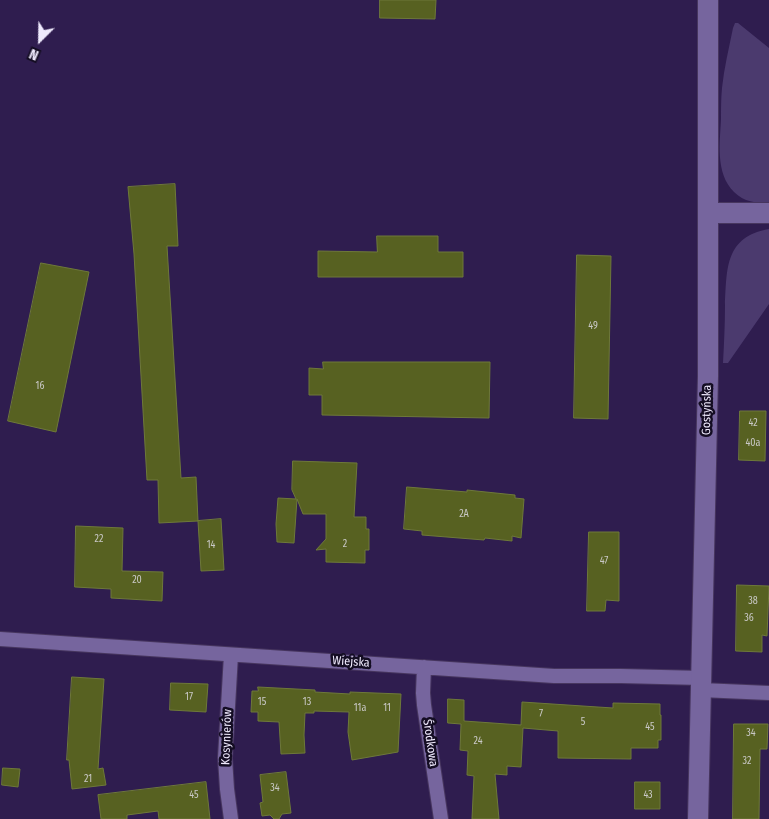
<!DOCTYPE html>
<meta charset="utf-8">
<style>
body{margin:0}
#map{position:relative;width:769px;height:819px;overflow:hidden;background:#2f1d4f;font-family:"Fira Sans Condensed",sans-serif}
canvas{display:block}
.north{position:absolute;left:15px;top:15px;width:50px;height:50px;-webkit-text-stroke:4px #140d23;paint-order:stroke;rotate:203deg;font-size:14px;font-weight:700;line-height:20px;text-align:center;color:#efeafd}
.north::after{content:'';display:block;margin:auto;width:18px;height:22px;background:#efeafd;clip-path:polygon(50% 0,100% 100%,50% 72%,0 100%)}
</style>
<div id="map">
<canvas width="769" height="819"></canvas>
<div class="north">N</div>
</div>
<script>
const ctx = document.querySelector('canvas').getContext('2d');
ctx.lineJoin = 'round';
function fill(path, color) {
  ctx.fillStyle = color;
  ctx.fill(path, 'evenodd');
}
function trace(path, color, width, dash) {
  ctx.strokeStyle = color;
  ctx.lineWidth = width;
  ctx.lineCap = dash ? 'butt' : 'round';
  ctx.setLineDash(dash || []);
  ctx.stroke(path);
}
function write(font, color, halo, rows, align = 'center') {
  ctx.font = font + ' "Fira Sans Condensed",sans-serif';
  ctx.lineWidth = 5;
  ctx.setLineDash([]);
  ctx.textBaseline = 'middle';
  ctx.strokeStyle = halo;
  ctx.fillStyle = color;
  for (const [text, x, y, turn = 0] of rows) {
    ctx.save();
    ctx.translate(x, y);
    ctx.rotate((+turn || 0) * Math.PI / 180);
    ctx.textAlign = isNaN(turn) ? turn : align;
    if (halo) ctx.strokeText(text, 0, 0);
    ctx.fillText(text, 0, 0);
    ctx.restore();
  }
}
fill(new Path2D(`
 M 735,23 L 738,23 L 769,48 L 769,203 C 756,203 744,202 734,192 C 715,173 720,142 721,119 C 721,109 721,98 722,88 C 724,68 729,48 733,28 Z
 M 769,229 L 769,304 L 728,363 L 723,363 C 724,344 725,324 725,305 C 727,268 725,237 769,229 Z`), '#4b3a6e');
const building = new Path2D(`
 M 380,0 L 436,0 L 435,19 L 380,18 Z
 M 175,184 L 178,246 L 167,246 L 181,478 L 196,477 L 198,521 L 159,523 L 158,480 L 147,480 L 134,254 L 128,187 Z
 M 377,236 L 438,236 L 438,252 L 463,252 L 463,277 L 318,277 L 318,251 L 377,252 Z
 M 577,255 L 611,256 L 608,419 L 574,418 Z
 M 41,263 L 89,272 L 56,432 L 8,421 Z
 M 323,362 L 490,362 L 489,418 L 322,415 L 322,395 L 309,395 L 309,368 L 323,369 Z
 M 740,411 L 766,411 L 765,461 L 739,460 Z
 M 293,461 L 357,463 L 354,517 L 366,517 L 366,529 L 369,529 L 369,550 L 365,550 L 365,563 L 326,562 L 326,549 L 316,550 L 326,539 L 326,514 L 303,514 L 297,499 L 294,543 L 277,542 L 276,524 L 278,498 L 296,499 L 292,490 Z
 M 407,487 L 467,492 L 467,490 L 486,492 L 515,495 L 515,498 L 524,499 L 521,538 L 512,536 L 512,541 L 485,538 L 484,540 L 422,535 L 422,531 L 404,529 Z
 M 221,519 L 224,570 L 201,571 L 198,521 Z
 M 76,526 L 123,528 L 122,571 L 163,572 L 162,601 L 111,598 L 111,589 L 75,587 Z
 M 589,532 L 619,532 L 619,601 L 606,600 L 605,611 L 587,611 Z
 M 737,585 L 769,586 L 767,636 L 762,635 L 762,652 L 736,651 Z
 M 72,677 L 104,679 L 98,769 L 103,768 L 106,785 L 72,789 L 69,760 L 67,760 Z
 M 171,683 L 208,684 L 206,712 L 170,710 Z
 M 258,687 L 315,690 L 315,692 L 350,694 L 350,692 L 401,694 L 398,752 L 352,760 L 348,732 L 349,712 L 314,711 L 314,713 L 305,713 L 304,735 L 305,753 L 281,754 L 279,722 L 258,721 L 258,712 L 251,712 L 252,691 L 258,691 Z
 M 448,699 L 464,700 L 464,721 L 521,725 L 522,702 L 613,708 L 613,703 L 660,704 L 660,715 L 661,715 L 661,740 L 658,740 L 658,748 L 631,748 L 631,759 L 558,758 L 558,731 L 523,728 L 521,767 L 507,766 L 507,775 L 495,774 L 499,819 L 472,819 L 474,776 L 467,775 L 468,751 L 460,750 L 461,724 L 448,723 Z
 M 734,724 L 768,724 L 767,749 L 760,749 L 759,819 L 733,819 Z
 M 3,768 L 20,769 L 18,787 L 2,785 Z
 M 286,772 L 291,813 L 282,814 L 279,819 L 274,819 L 270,815 L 262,816 L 260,803 L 263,802 L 260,775 Z
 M 206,782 L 210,819 L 159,819 L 158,811 L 127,815 L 127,819 L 101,819 L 98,795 Z
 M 635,782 L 660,782 L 660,809 L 635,809 Z`);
fill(building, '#576121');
trace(building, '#6e793a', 1);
const street = new Path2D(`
 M 0,639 L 554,676 L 621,676 L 702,678
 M 231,655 L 225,758 L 227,789 L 231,819
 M 424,667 L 423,693 L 424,705 L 441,819
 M 701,690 L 769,693`);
const secondary = new Path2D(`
 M 708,213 L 769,213
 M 698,819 L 708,376 L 708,0`);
trace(street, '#47365f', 16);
trace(secondary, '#47365f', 22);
trace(street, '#76659e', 14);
trace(secondary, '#76659e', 20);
write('10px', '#c9c8c6', null, [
 ["49",593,326],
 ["16",40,386],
 ["42",753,423],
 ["40a",753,443],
 ["2A",464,514],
 ["22",99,539],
 ["2",345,544],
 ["14",211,545],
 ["47",604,561],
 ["20",137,580],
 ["38",753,601],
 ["36",749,618],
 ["17",189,697],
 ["15",262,702],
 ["13",307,702],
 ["11a",360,708],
 ["11",387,708],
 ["7",541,714],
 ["5",583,722],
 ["45",650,727],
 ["34",751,733],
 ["24",478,741],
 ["32",747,761],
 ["21",88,779],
 ["34",275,788],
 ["45",194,795],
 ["43",648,795]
]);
write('12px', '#efeafd', '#140d23', [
 ["Gostyńska",707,410,-89],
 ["Wiejska",351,662,4],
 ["Kosynierów",227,737,-88],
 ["Środkowa",430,743,82]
]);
</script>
